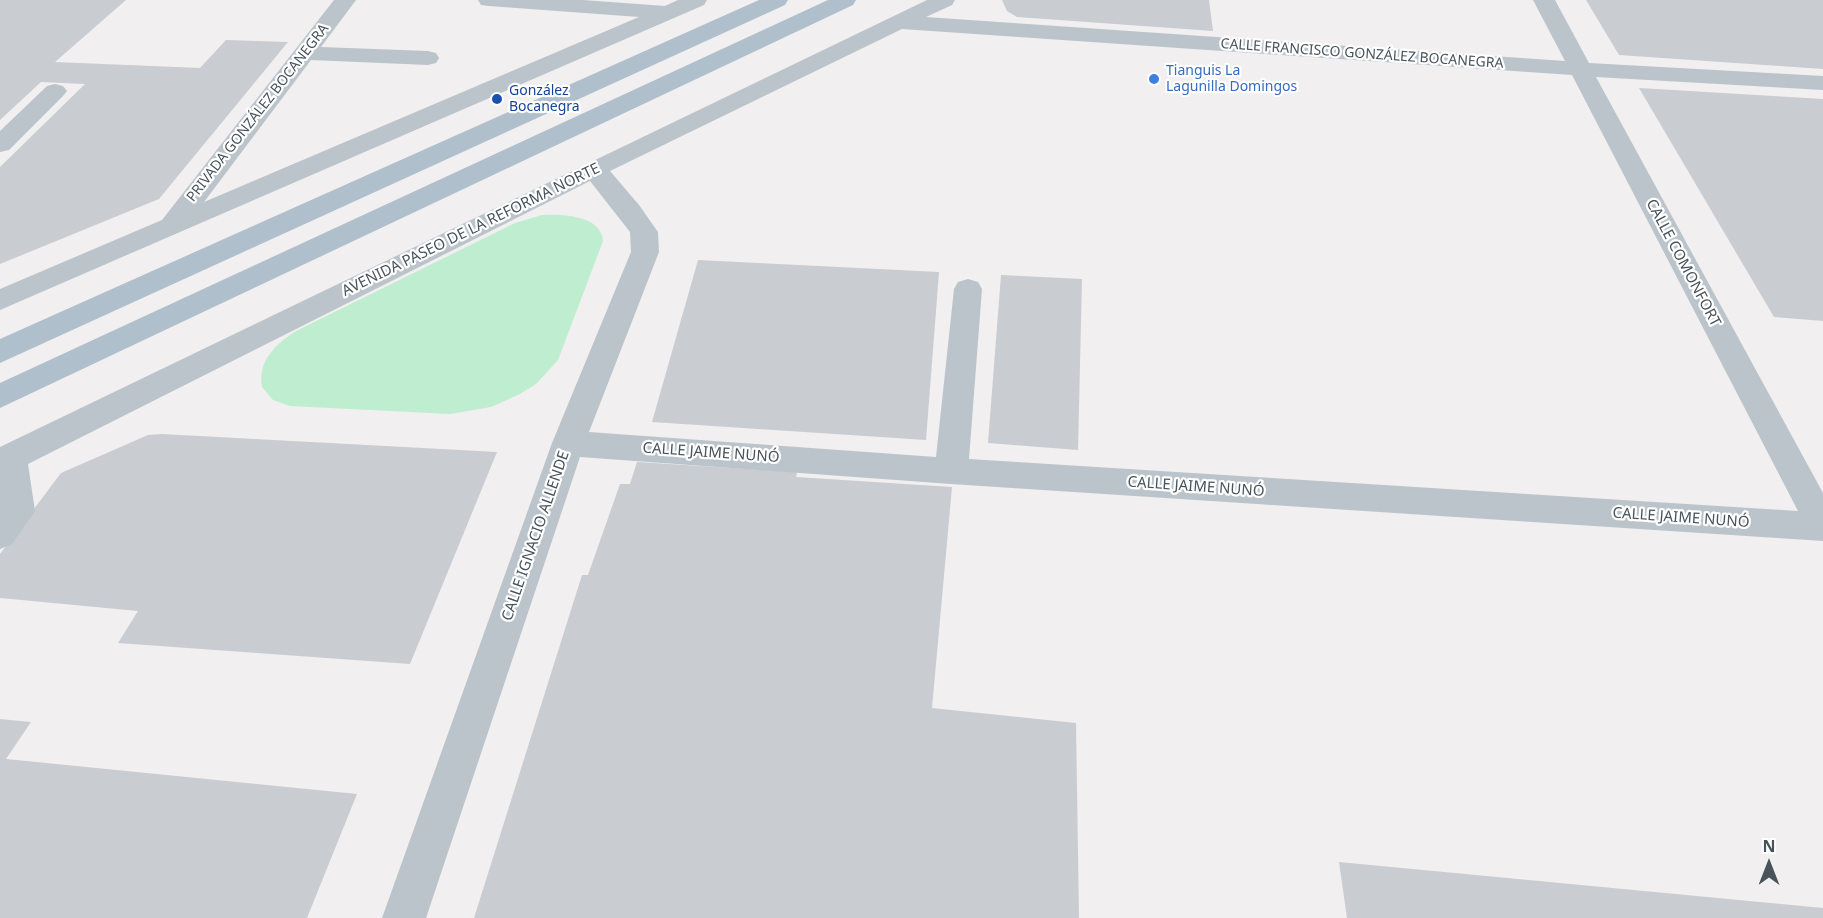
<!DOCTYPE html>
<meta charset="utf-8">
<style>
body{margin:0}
#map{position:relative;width:1823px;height:918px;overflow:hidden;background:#f1efef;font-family:"Noto Sans",sans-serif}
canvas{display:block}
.north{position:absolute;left:1739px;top:834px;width:60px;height:60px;-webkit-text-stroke:4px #fff;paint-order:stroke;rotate:0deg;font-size:16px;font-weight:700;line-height:24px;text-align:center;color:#48535b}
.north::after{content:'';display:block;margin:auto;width:21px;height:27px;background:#48535b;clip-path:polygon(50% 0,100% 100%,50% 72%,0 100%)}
</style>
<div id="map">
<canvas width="1823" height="918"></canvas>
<div class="north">N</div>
</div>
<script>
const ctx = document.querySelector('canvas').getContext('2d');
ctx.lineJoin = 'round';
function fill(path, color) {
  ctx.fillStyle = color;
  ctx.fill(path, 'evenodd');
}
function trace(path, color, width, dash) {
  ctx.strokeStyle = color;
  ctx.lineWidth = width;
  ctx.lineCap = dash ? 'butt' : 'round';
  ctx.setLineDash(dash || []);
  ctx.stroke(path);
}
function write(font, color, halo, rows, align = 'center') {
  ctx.font = font + ' "Noto Sans",sans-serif';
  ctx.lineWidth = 4.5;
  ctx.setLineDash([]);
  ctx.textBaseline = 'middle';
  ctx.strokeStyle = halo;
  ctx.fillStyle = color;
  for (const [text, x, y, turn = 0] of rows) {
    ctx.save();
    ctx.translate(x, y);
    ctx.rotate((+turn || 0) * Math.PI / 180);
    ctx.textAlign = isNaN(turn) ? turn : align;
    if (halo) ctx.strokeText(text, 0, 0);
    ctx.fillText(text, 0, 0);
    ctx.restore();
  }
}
fill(new Path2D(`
 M 542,215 C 562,214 601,215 603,241 L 558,360 L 536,384 L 520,394 L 491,407 L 450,414 L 290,406 L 273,400 L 262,387 C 257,361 276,344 296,331 L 515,223 Z`), '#bfedcf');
fill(new Path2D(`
 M 0,0 L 126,0 L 55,62 L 200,68 L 226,40 L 288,42 L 159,199 L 0,264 L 0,167 L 85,84 L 41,82 L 0,120 Z
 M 1002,0 L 1209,0 L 1213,31 L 1017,17 L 1007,11 Z
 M 1586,0 L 1823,0 L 1823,69 L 1619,55 Z
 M 1639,88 L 1823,99 L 1823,321 L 1774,317 Z
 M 698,260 L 939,272 L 926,440 L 652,422 Z
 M 1001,275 L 1082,279 L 1078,450 L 988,443 Z
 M 162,434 L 497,452 L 410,664 L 118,643 L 138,611 L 0,598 L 0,554 L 61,473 L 148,435 Z
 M 637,462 L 797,472 L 796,477 L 952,487 L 932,708 L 1076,723 L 1079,918 L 474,918 L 582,575 L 588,575 L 620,484 L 630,484 Z
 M 0,719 L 31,722 L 6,759 L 357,794 L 307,918 L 0,918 Z
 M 1339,862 L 1823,908 L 1823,918 L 1347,918 Z`), '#c9ccd1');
fill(new Path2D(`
 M 334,0 L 356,0 L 321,47 L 428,51 L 436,53 L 439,58 L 436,63 L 428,65 L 311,60 L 204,202 L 639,17 L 489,6 L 481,5 L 478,0 L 583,0 L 665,6 L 678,0 L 707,0 L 704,5 L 0,310 L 0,289 L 162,220 Z
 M 927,0 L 955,0 L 952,5 L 926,17 L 1565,61 L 1533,0 L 1555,0 L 1589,63 L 1823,76 L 1823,90 L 1596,77 L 1823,493 L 1823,541 L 951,484 L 580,457 L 426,918 L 382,918 L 552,443 L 631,252 L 630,232 L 590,181 L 28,464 L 35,511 L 12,544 L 0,549 L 0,447 ZM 902,29 L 1572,75 L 1798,511 L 969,459 L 982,289 L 978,282 L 968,279 L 958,282 L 954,289 L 936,457 L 589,432 L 659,252 L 658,232 L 639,205 L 610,171 Z
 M 55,84 L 63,86 L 67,91 L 63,96 L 9,150 L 0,152 L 0,131 L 47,86 Z`), '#bbc4cb');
fill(new Path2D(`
 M 759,0 L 788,0 L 785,5 L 0,363 L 0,339 Z
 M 828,0 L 856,0 L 853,5 L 0,408 L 0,383 Z`), '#b0bfcc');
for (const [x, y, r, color] of [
 [1154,79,6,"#3f7fe0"],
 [497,99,6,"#1a4fb4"]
]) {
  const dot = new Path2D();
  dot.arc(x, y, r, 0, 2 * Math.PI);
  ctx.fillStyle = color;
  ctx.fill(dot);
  trace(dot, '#fff', 2);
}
write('14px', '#48535b', '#fff', [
 ["CALLE FRANCISCO GONZÁLEZ BOCANEGRA",1362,54,4],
 ["PRIVADA GONZÁLEZ BOCANEGRA",258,113,-52]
]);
write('14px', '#366cbe', '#fff', [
 ["Tianguis La",1166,71],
 ["Lagunilla Domingos",1166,87]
], 'left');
write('14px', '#164399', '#fff', [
 ["González",509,91],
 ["Bocanegra",509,107]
], 'left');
write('15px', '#48535b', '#fff', [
 ["AVENIDA PASEO DE LA REFORMA NORTE",471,230,-26],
 ["CALLE COMONFORT",1683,263,62],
 ["CALLE JAIME NUNÓ",711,453,4],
 ["CALLE JAIME NUNÓ",1196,487,4],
 ["CALLE JAIME NUNÓ",1681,518,4],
 ["CALLE IGNACIO ALLENDE",536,536,-71]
]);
</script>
